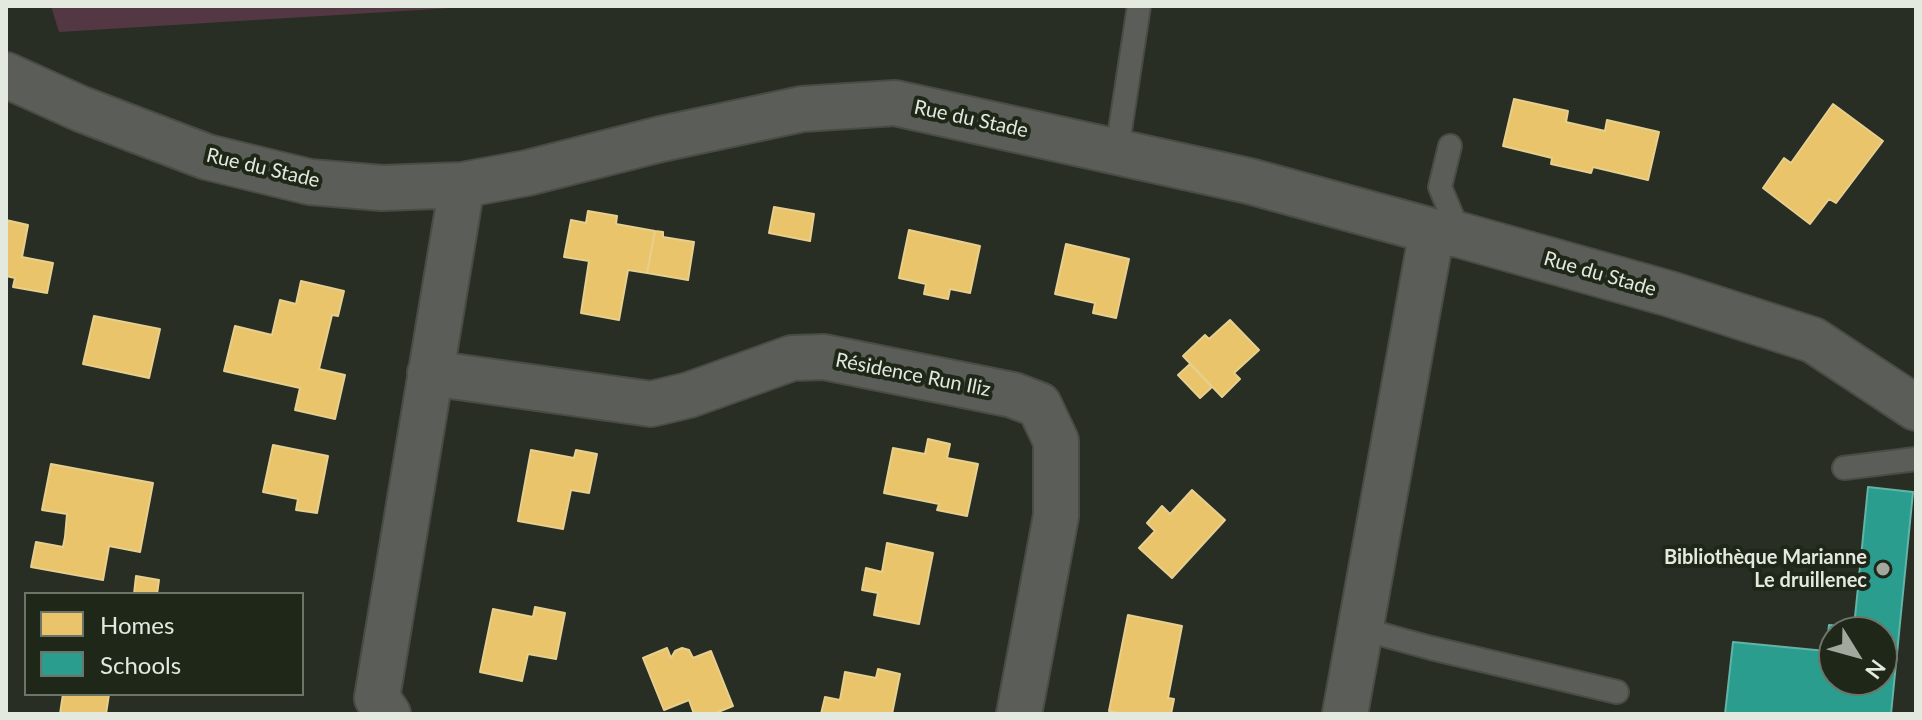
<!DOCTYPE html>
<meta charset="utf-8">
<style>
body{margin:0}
#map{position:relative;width:1922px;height:720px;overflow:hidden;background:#292e24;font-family:Lato,sans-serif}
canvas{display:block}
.frame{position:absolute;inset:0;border:8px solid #e3e9df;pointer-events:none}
.legend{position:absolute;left:24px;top:592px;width:280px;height:104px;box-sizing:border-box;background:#1e2718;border:2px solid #6d7568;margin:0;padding:10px 14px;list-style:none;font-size:24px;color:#e3e9df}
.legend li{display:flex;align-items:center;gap:16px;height:40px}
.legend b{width:40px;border:2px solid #6d7568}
.north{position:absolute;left:1818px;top:616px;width:80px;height:80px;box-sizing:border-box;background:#1e2718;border:2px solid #6d7568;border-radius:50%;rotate:127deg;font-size:22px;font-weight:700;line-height:32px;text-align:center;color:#e3e9df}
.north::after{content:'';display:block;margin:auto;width:28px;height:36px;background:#a2a89e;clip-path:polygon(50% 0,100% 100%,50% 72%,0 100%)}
</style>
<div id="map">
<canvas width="1922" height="720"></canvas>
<div class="frame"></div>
<ul class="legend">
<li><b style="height:22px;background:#e9c46a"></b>Homes</li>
<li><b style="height:22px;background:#2a9d8f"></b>Schools</li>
</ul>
<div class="north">N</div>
</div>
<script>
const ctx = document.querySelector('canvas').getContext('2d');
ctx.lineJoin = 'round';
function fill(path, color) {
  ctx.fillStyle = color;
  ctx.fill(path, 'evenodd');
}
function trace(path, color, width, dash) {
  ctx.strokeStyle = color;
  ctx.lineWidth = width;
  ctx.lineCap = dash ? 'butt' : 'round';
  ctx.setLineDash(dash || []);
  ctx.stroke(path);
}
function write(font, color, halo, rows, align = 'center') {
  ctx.font = font + ' Lato,sans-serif';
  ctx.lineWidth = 8;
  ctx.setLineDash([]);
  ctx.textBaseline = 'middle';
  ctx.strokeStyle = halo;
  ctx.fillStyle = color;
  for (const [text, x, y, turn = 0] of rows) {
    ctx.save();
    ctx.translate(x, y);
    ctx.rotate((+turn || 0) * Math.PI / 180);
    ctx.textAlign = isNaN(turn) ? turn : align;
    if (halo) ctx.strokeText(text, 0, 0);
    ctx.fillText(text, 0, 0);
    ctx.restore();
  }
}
fill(new Path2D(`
 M 51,6 L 484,6 L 59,32 Z`), '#533843');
const homes = new Path2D(`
 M 1514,99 L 1568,111 L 1566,122 L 1605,131 L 1607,120 L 1659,132 L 1648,180 L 1593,167 L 1591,173 L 1551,164 L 1552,158 L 1503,146 Z
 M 1833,104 L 1883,141 L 1836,203 L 1829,199 L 1810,224 L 1763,188 L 1784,158 L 1791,163 Z
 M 774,207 L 814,214 L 810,241 L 769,233 Z
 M 588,211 L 617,216 L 616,224 L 655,231 L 647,273 L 628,270 L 619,320 L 581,313 L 589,261 L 564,257 L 571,220 L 586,223 Z
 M 6,220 L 28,225 L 22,257 L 53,263 L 47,293 L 13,287 L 15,278 L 6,276 Z
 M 909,230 L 980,246 L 970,293 L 950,289 L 948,299 L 924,294 L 926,284 L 899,278 Z
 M 655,231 L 663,232 L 663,237 L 694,242 L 688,280 L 647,273 Z
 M 1066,244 L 1129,259 L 1116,318 L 1093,313 L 1095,303 L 1055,294 Z
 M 301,281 L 344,291 L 338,316 L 332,315 L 319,369 L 345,375 L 335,419 L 295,410 L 300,388 L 224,371 L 235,326 L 272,335 L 280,300 L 296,304 Z
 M 94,316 L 160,329 L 149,378 L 83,364 Z
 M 1230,320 L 1259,350 L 1234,373 L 1240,379 L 1222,397 L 1183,356 L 1205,335 L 1209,339 Z
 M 1190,364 L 1212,387 L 1200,398 L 1178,375 Z
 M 928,439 L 950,444 L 947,458 L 978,464 L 967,516 L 937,510 L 939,504 L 884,493 L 893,448 L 925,454 Z
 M 273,445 L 328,456 L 317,513 L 296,510 L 298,499 L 263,492 Z
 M 531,450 L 574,458 L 576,450 L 597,454 L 589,493 L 571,490 L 563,529 L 518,521 Z
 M 51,464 L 153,483 L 140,552 L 109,546 L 103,580 L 31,567 L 36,542 L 63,547 L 65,537 L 67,514 L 42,510 Z
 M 1192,490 L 1225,520 L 1172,578 L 1139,548 L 1155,531 L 1147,523 L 1162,506 L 1170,514 Z
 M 887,543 L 933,553 L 919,624 L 874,615 L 878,593 L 862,590 L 866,568 L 882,572 Z
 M 136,576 L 159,580 L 157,594 L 134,594 Z
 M 535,607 L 565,613 L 556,659 L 528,654 L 522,681 L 480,672 L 493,609 L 533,617 Z
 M 1128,615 L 1182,626 L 1168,698 L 1174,699 L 1171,714 L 1124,714 L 1109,711 Z
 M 667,648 L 671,658 L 675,651 L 682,648 L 689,650 L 693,658 L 711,651 L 733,706 L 713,714 L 694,714 L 689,700 L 664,710 L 643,658 Z
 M 878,669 L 900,674 L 892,714 L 821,714 L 825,697 L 840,700 L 845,672 L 876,678 Z
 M 63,694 L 109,694 L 106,714 L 60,714 Z`);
fill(homes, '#e9c46a');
trace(homes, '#e7cf8d', 2);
const schools = new Path2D(`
 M 1868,487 L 1913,492 L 1891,714 L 1725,714 L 1733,642 L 1826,651 L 1829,625 L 1854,627 ZM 1834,632 L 1882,632 L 1882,680 L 1834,680 Z`);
fill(schools, '#2a9d8f');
trace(schools, '#62b4a7', 2);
const service = new Path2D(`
 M 1450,146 L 1440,187 L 1460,235
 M 1117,150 L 1139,6
 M 1844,468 L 1916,459
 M 1362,629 L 1431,648 L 1617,692`);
const minor = new Path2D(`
 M 6,75 L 81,109 L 207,157 L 310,182 L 382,188 L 462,185 L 527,173 L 661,139 L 802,109 L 895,103 L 1249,181 L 1432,231 L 1460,235 L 1670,294 L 1813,340 L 1916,408
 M 430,373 L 651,404 L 689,395 L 792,358 L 824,357 L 1013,395 L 1039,405 L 1056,441 L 1056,516 L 1019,714
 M 388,714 L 377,698 L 462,185
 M 1345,714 L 1432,231`);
trace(service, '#484c44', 26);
trace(minor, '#484c44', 48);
trace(service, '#5b5e58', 22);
trace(minor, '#5b5e58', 44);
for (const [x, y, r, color] of [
 [1883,569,8,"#a2a89e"]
]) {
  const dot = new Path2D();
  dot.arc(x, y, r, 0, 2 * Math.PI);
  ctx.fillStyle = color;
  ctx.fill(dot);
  trace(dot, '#1e2718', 3);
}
write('20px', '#e3e9df', '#1e2718', [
 ["Rue du Stade",971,119,12],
 ["Rue du Stade",263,168,13],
 ["Rue du Stade",1600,274,16],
 ["Résidence Run Iliz",913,375,11]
]);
write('bold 20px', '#e3e9df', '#1e2718', [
 ["Bibliothèque Marianne",1867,558],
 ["Le druillenec",1867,581]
], 'right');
</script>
